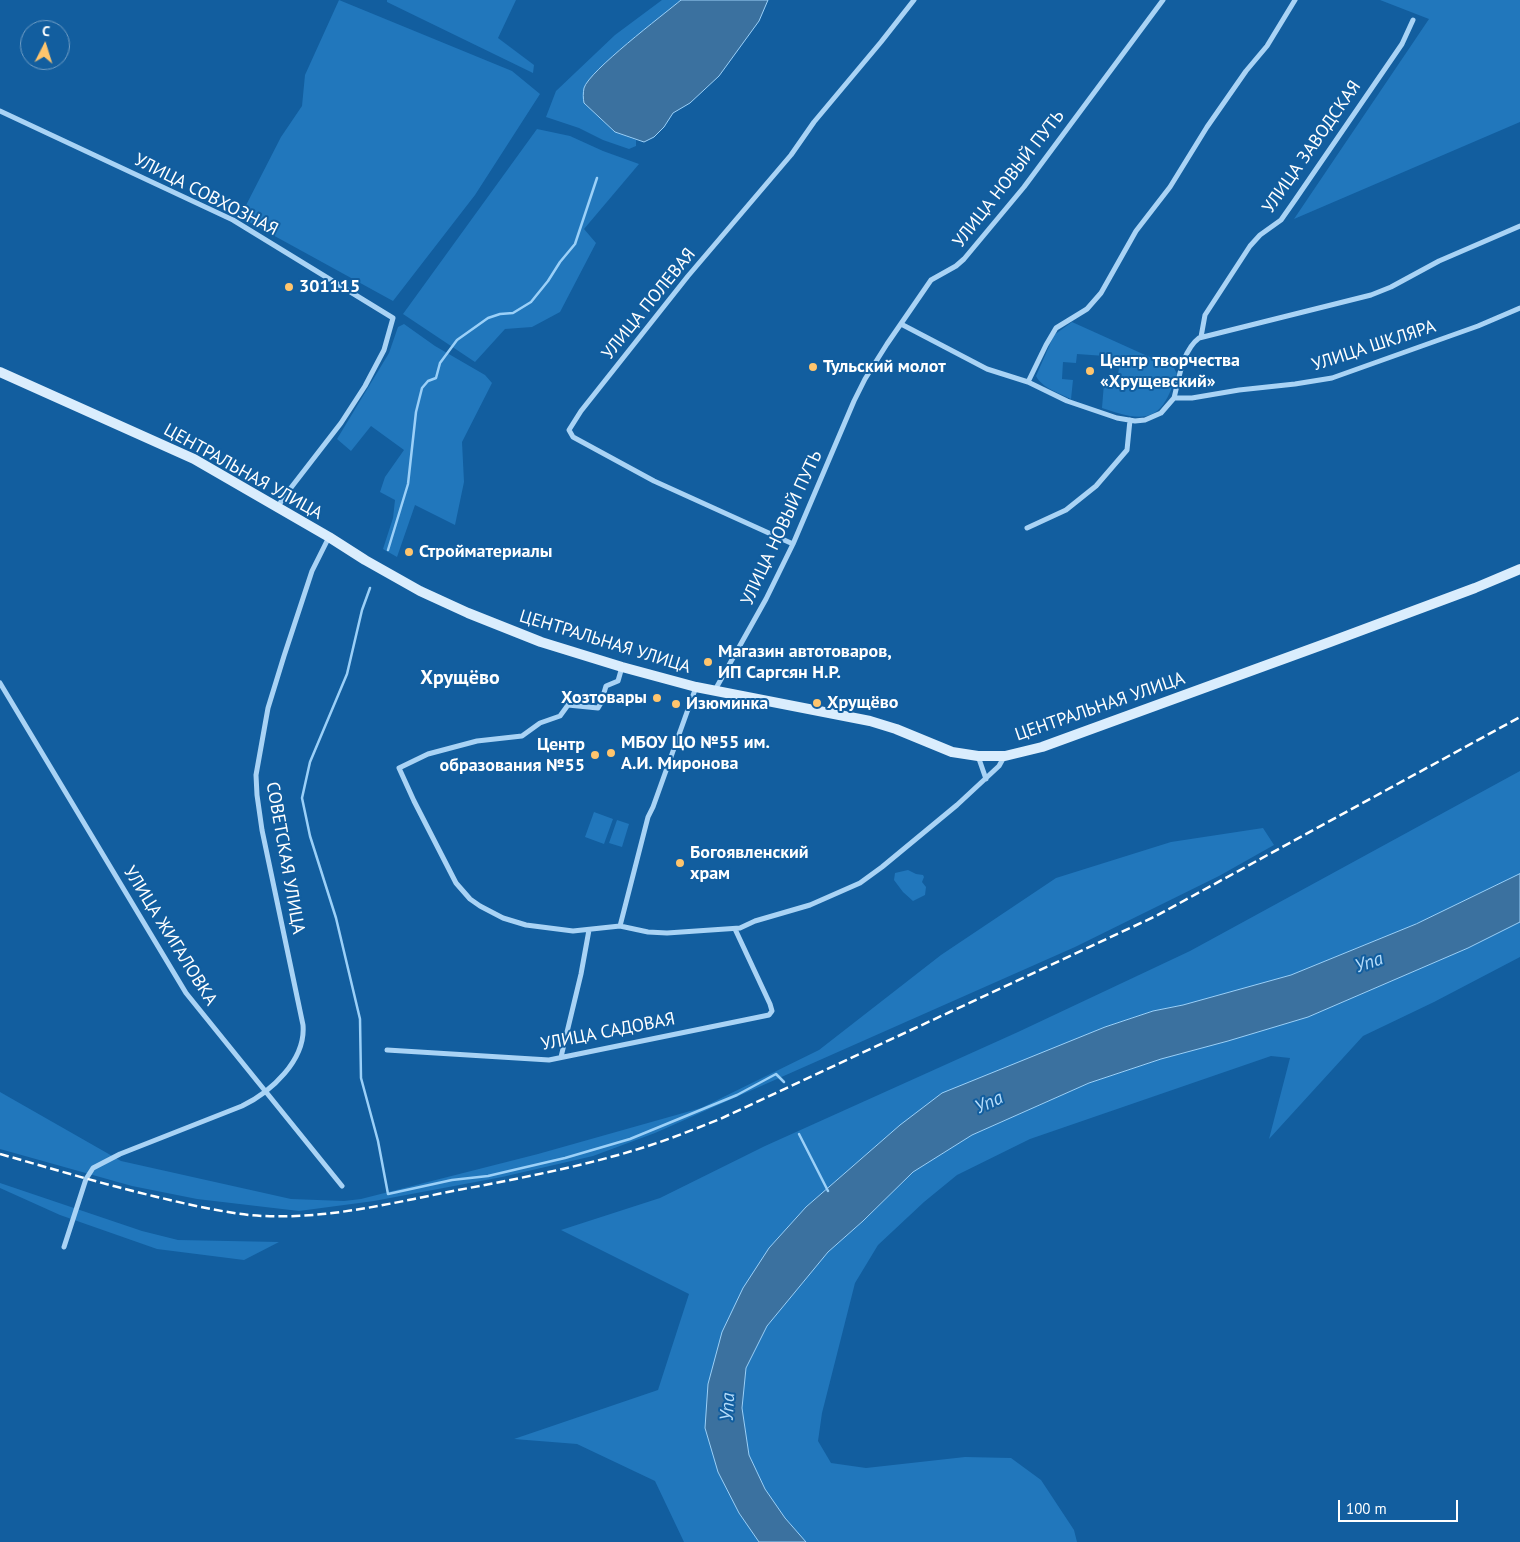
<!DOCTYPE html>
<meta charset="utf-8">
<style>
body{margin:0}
#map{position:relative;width:1520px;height:1542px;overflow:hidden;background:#125e9f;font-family:"PT Sans",sans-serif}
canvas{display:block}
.north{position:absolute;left:20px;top:20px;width:50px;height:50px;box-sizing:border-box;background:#125e9f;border:1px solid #719ec5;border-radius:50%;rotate:5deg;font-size:14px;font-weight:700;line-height:20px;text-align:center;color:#fff}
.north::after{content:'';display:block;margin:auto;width:18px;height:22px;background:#ffc56d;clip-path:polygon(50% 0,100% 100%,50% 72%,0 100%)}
.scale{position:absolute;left:1338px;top:1500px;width:120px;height:22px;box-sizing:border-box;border:2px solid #fff;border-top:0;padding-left:6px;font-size:15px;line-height:18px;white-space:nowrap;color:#fff;-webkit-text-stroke:4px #125e9f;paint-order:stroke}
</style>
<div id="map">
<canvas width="1520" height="1542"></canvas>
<div class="north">С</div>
<div class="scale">100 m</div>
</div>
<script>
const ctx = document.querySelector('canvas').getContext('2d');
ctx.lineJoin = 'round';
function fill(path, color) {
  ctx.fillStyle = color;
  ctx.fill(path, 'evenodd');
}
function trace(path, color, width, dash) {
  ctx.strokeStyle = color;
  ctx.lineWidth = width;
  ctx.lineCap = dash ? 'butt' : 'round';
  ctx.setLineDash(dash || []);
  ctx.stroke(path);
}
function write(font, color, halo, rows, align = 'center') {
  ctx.font = font + ' "PT Sans",sans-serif';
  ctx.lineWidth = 4;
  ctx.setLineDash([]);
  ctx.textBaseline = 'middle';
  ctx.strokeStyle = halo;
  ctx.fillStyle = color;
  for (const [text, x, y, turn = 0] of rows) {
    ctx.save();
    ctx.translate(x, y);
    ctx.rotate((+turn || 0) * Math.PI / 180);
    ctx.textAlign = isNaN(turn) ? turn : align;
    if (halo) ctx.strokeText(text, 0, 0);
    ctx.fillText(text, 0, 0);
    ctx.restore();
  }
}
fill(new Path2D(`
 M 339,0 L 512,71 L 540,94 L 475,195 L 393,301 L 240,217 L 281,137 L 302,106 L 305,75 Z
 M 387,0 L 516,0 L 498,38 L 534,65 L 533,73 L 387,2 Z
 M 662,0 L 681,0 L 656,21 L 584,103 L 615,132 L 636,140 L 636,146 L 629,149 L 603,140 L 579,128 L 546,117 L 556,91 L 615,35 Z
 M 1380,0 L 1520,0 L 1520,122 L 1294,219 L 1429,19 Z
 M 537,129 L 570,136 L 603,151 L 639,164 L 584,229 L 596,243 L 560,312 L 532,327 L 505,329 L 475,362 L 403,314 Z
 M 1072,322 L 1174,368 L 1177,374 C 1173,383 1171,392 1166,400 C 1151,427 1125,415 1102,408 L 1104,383 L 1117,384 L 1119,367 L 1105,365 L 1105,356 L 1077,354 L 1076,363 L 1063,362 L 1062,379 L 1073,380 L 1071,399 C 1059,393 1042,388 1036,376 L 1054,335 Z
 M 404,324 L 435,346 L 485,375 L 492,383 L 462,442 L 464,482 L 455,525 L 415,505 L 397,557 L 383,549 L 393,518 L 395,500 L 380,492 L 385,477 L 404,450 L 371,426 L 351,451 L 337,439 L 389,353 L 398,327 Z
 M 1520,771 L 1520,874 L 1416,924 L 1291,975 L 1183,1005 L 1153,1011 L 1105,1027 L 1039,1055 L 900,1125 L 806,1207 L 769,1248 L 718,1471 L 739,1513 L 759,1542 L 684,1542 L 655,1481 L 577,1444 L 514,1439 L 658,1390 L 689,1294 L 561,1230 L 660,1198 L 765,1146 L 1018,1032 L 1190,951 Z
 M 594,812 L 613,819 L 604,844 L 585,837 Z
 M 617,820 L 629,824 L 622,847 L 609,843 Z
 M 1263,828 L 1274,845 L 1219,876 L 1075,947 L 655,1133 L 593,1156 L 502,1177 L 374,1201 L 299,1211 L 197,1199 L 132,1186 L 0,1149 L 0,1092 L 121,1161 L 291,1199 L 344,1201 L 361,1199 L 538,1154 L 701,1108 L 819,1050 L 941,955 L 1056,878 L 1171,842 Z
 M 908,870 L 916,874 L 923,875 L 924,877 L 922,882 L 926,887 L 925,895 L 913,901 L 903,892 L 894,880 L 895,873 Z
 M 1520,922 L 1520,957 L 1434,1002 L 1363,1036 L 1269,1139 L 1290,1058 L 1271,1056 L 1030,1139 L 957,1175 L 924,1202 L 878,1245 L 855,1283 L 822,1413 L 818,1441 L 831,1463 L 866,1468 L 965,1457 L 1011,1458 L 1041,1480 L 1074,1530 L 1077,1542 L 806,1542 L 785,1518 L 765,1489 L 749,1455 L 742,1408 L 746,1368 L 767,1326 L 828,1252 L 863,1221 L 913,1172 L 972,1135 L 1089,1083 L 1161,1059 L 1228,1041 L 1308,1017 L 1468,948 Z
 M 0,1183 L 142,1231 L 178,1240 L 279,1242 L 244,1260 L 157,1249 L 60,1215 L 0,1188 Z`), '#2177bc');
const water = new Path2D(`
 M 681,0 L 768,0 L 759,21 L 719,76 L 690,103 L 673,113 L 664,127 L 654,137 L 644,142 L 615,132 L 584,103 C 583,98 583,93 584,88 C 589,71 663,15 681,0 Z
 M 1520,874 L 1520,922 L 1468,948 L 1308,1017 L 1228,1041 L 1161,1059 L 1089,1083 L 972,1135 L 913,1172 L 863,1221 L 828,1252 L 767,1326 L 746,1368 L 742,1408 L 749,1455 L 765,1489 L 785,1518 L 806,1542 L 759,1542 L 739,1513 L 718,1472 L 705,1428 L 708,1384 L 722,1332 L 743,1288 L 769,1248 L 806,1207 L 900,1125 L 942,1093 L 1105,1027 L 1153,1011 L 1183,1005 L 1291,975 L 1416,924 Z`);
fill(water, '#3b719f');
trace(water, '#9bd0f8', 1);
trace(new Path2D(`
 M 388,550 L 408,484 L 416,412 L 422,388 L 428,381 L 436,378 L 440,363 L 457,340 L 488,318 L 500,314 L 513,313 L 531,302 L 548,281 L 560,262 L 575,244 L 597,178
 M 370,588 L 362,610 L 347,674 L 310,762 L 302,798 L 310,836 L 336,918 L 360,1019 L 361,1078 L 378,1141 L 388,1194 L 452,1180 L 488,1176 L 522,1168 L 565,1158 L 630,1139 L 737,1095 L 776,1074 L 784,1082
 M 799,1134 L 828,1191`), '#9bd0f8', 2.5);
trace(new Path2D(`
 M 0,111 L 233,220 L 393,318 L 384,350 L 365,386 L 341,423 L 283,498 L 278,507
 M 901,324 L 987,369 L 1028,382 L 1067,401 L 1117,418 L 1135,421 L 1145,420 L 1161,413 L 1174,398 L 1192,398 L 1239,390 L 1295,384 L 1332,378 L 1478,326 L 1520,308
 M 1201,337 L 1205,315 L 1250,246 L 1260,235 L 1281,220 L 1295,200 L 1402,44 L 1413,20
 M 1028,382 L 1046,345 L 1056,328 L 1087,309 L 1101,293 L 1136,231 L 1170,187 L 1207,127 L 1246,71 L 1267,46 L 1295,0
 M 1174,398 C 1179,379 1182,351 1199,338 L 1371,295 L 1391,287 L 1439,261 L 1520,226
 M 1027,528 L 1066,510 L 1096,486 L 1127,450 L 1130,420
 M 793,544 L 654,481 L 573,437 L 569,430 L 581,411 L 688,276 L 791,155 L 814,122 L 881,42 L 914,0
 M 622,667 L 618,681 L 606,686 L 601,703 L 598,708 L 568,705 L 560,716 L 540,723 L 522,736 L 477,741 L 428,754 L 399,768 L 414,801 L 456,883 L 470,899 L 480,906 L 503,918 L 526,925 L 573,931 L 620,926 L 648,932 L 667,933 L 740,928 L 755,921 L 810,905 L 860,883 L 882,867 L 957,805 L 999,766 L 1004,757
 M 0,683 L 186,993 L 342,1186
 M 715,690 L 766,599 L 793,544 L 854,401 L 865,379 L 887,344 L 931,280 L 956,266 L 964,259 L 1024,187 L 1163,0
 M 978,756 L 986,779
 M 620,926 L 648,817 L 653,807 L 696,687
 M 387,1050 L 549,1060 L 769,1015 L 772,1011 L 770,1004 L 735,929
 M 561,1057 L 581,974 L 589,930
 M 64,1247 L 86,1179 L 93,1168 L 120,1154 L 242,1106 C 271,1092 306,1060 303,1025 L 262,830 L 257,795 L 256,775 L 268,708 L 284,656 L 312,571 L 329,537`), '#a9d3f5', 5);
trace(new Path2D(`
 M 0,372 L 194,459 L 329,537 L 365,560 L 420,591 L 468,613 L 541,642 L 622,667 L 696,687 L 870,721 L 896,729 L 952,752 L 978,756 L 1005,756 L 1042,747 L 1330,642 L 1475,588 L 1520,569`), '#daedfd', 10);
trace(new Path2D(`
 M 0,1154 C 50,1168 99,1183 149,1195 C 182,1203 215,1211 249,1215 C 315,1221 379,1206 443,1193 C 515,1179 590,1166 660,1142 C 680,1135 700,1127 720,1119 L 1156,916 L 1520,717`), '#fff', 2.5, [9, 4]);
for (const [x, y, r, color] of [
 [289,287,5,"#ffc56d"],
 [813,367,5,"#ffc56d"],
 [1090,371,5,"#ffc56d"],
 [409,552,5,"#ffc56d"],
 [708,662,5,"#ffc56d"],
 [657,698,5,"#ffc56d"],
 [817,703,5,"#ffc56d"],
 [676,704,5,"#ffc56d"],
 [611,753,5,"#ffc56d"],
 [595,755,5,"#ffc56d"],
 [680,863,5,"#ffc56d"]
]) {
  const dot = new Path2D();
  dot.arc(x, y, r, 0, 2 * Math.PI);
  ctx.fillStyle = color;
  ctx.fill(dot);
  trace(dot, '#125e9f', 2);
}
write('18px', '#fff', '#125e9f', [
 ["УЛИЦА ЗАВОДСКАЯ",1312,147,-55],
 ["УЛИЦА НОВЫЙ ПУТЬ",1009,179,-52],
 ["УЛИЦА СОВХОЗНАЯ",206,195,27],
 ["УЛИЦА ПОЛЕВАЯ",649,304,-51],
 ["УЛИЦА ШКЛЯРА",1374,346,-18],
 ["ЦЕНТРАЛЬНАЯ УЛИЦА",243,472,29],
 ["УЛИЦА НОВЫЙ ПУТЬ",782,528,-65],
 ["ЦЕНТРАЛЬНАЯ УЛИЦА",605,642,17],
 ["ЦЕНТРАЛЬНАЯ УЛИЦА",1100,707,-19],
 ["СОВЕТСКАЯ УЛИЦА",285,858,80],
 ["УЛИЦА ЖИГАЛОВКА",170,936,58],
 ["УЛИЦА САДОВАЯ",608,1032,-11]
]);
write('bold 18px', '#fff', '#125e9f', [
 ["301115",299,287],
 ["Центр творчества",1100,361],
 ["«Хрущевский»",1100,382],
 ["Тульский молот",823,367],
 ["Стройматериалы",419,552],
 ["Магазин автотоваров,",718,652],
 ["ИП Саргсян Н.Р.",718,673],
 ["Хозтовары",647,698,"right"],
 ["Хрущёво",827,703],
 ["Изюминка",686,704],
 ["МБОУ ЦО №55 им.",621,743],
 ["А.И. Миронова",621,764],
 ["Центр",585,745,"right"],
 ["образования №55",585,766,"right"],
 ["Богоявленский",690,853],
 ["храм",690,874]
], 'left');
write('italic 19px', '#b6ddfb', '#125e9f', [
 ["Упа",1369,963,-19],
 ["Упа",989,1103,-25],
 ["Упа",728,1407,-87]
]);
write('bold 20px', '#fff', '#125e9f', [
 ["Хрущёво",460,678]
]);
</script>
